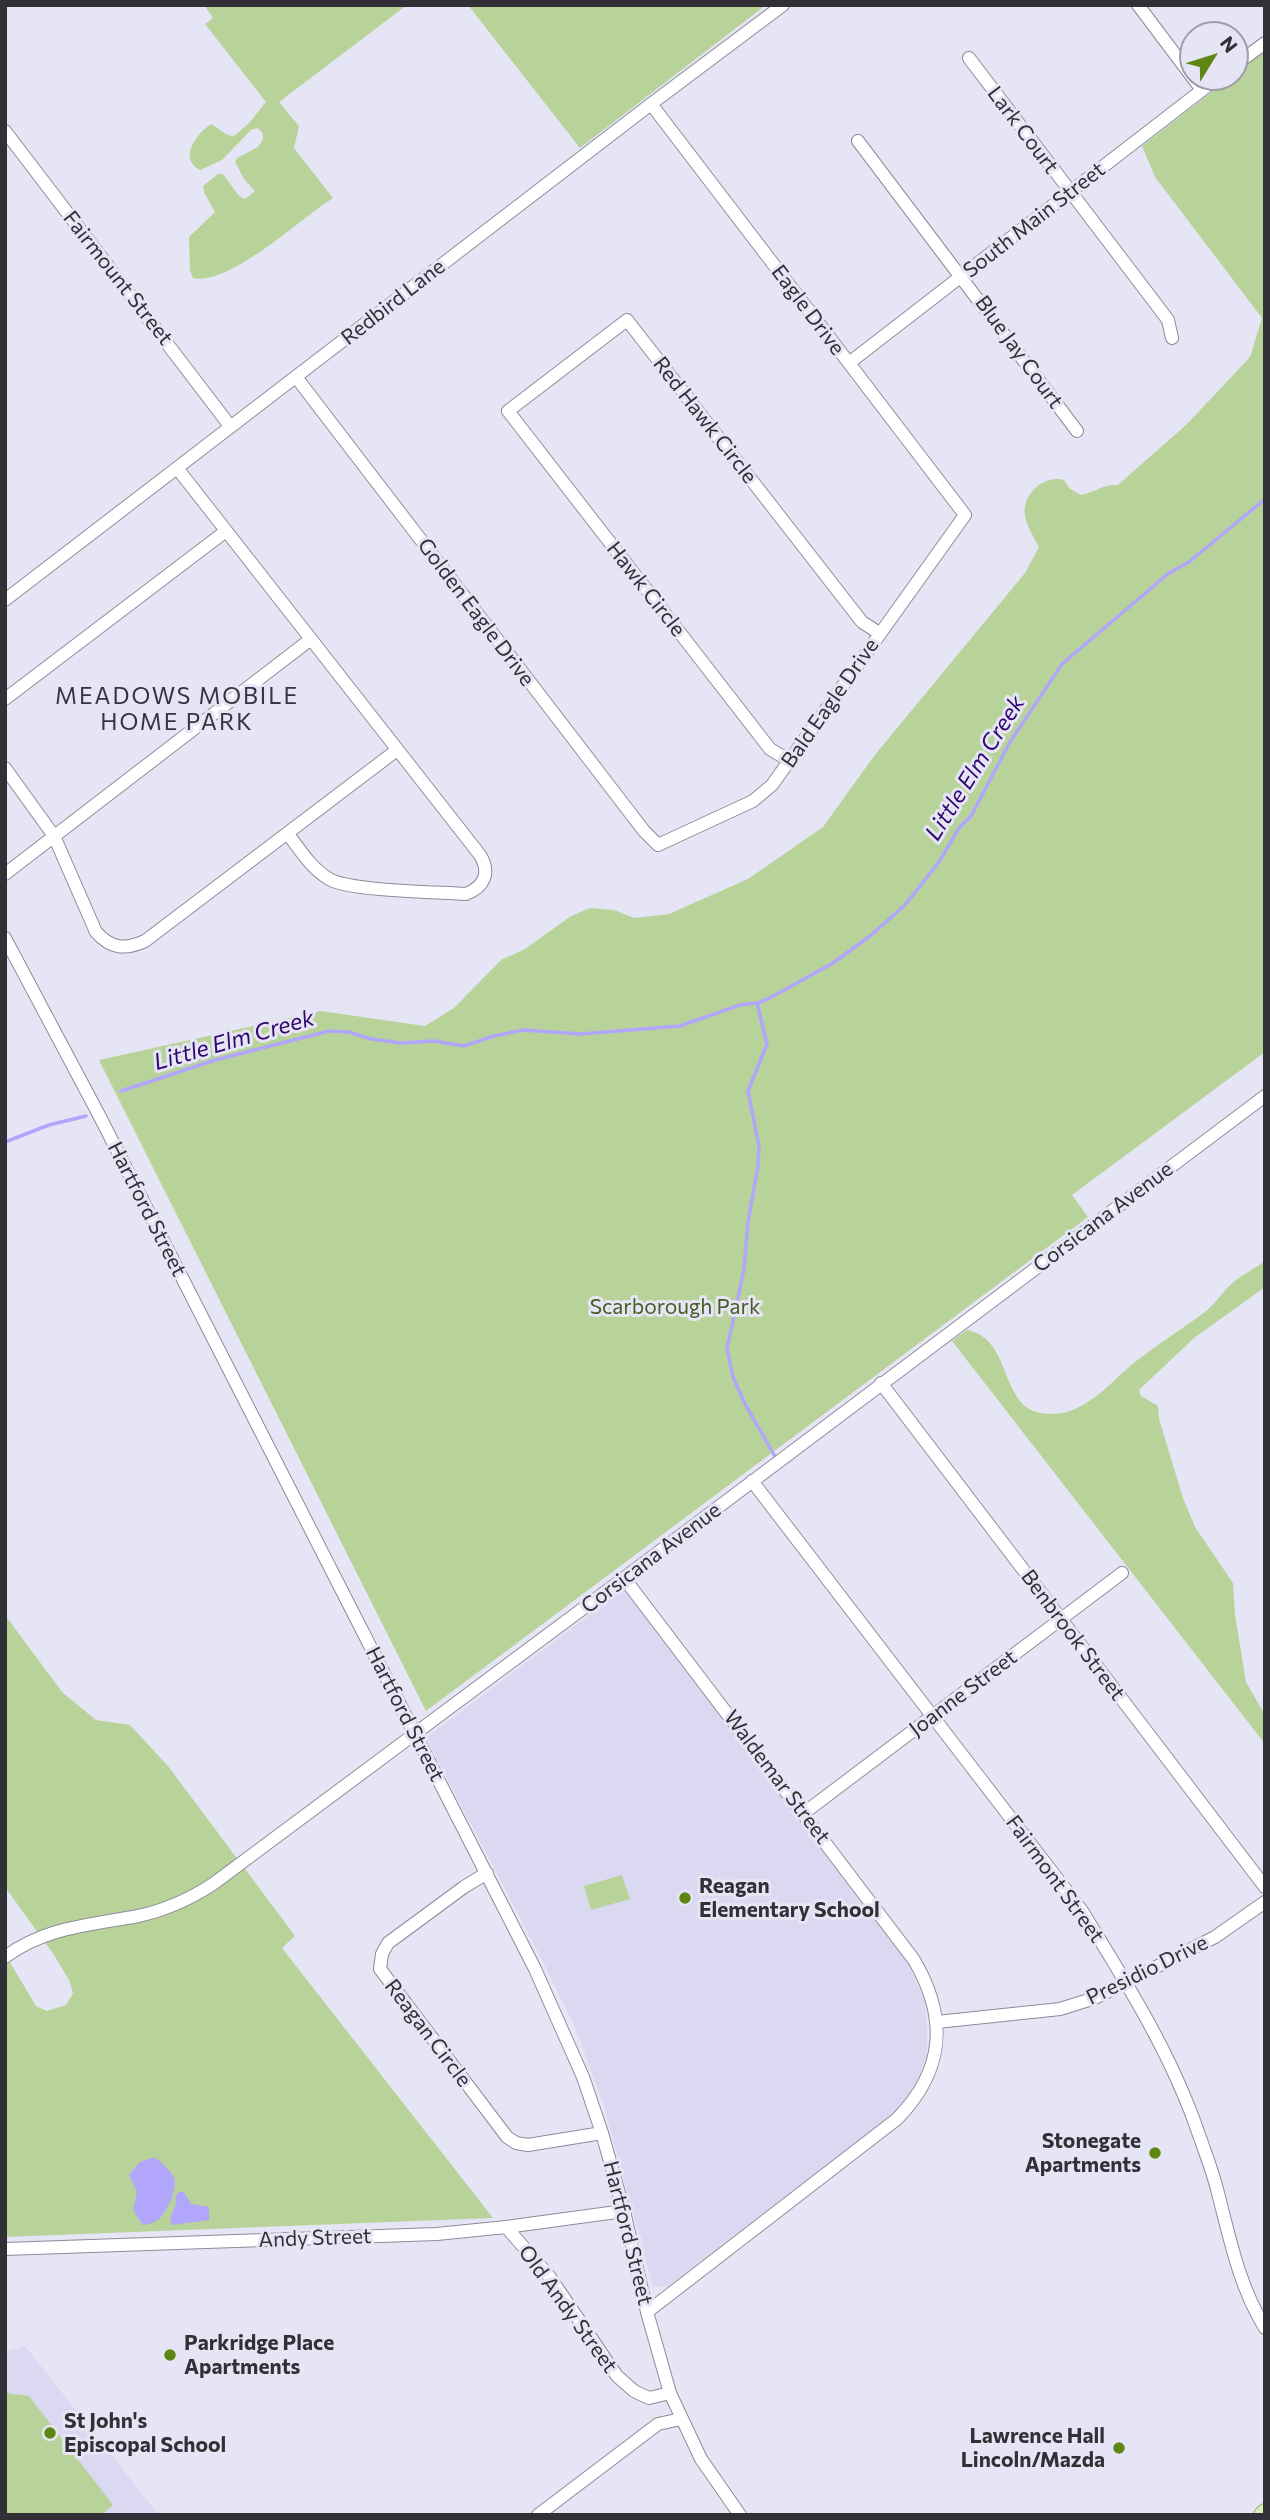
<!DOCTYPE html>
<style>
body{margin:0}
#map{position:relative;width:1270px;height:2520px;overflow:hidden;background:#e6e5f5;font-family:Commissioner,sans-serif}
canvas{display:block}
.frame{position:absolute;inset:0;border:7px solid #303036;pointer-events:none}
.north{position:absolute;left:1179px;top:21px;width:70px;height:70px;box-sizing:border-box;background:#e6e5f5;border:2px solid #9d9da9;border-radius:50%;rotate:52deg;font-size:19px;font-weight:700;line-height:28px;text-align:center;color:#303036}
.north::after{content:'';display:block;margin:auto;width:24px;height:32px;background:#5e8711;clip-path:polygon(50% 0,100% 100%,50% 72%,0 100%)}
</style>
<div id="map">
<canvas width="1270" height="2520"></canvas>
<div class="frame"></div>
<div class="north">N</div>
</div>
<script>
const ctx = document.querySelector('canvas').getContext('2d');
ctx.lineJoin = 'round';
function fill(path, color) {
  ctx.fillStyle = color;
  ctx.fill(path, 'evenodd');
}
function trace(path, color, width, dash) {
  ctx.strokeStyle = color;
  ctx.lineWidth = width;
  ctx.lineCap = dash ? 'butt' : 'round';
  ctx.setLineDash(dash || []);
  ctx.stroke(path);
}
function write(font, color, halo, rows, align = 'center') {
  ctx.font = font + ' Commissioner,sans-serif';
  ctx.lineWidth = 6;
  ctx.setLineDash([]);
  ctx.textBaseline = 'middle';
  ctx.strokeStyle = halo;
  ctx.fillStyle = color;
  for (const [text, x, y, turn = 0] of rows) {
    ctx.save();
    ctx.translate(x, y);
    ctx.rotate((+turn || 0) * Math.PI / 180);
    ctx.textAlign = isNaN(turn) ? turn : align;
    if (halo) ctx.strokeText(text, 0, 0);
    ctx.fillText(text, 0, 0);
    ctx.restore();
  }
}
fill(new Path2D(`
 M 625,1588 L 906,1959 L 925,2002 L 927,2030 L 927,2055 L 918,2079 L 905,2101 L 884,2121 L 668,2286 L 653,2287 L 604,2106 L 575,2027 L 540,1956 L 426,1738 Z
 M 25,2346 L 159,2515 L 5,2515 L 5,2352 Z`), '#dbd9f1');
fill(new Path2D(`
 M 204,5 L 407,5 L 279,102 L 299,126 L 294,148 L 333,198 C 301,218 230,286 193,278 L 190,271 L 189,237 L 215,212 L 204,192 L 203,186 L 218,174 L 223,174 L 239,196 L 245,199 L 255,191 L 244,179 L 235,162 L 237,158 L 258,147 L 263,139 L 262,132 L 257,128 L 251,130 L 222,160 L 200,170 C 178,159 196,134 211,124 C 219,128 225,136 234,136 L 249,123 L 266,102 L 205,24 L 213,18 Z
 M 468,5 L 766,5 L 580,148 Z
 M 1265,50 L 1265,1052 L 1072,1195 L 1088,1217 L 426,1711 L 99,1060 L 321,1011 L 425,1026 L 454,1008 L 501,960 L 525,949 L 571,916 L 590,908 L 614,910 L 634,918 L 669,914 L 748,879 L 823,827 L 874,756 L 1025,573 L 1039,547 C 1034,538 1027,526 1025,516 C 1021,495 1044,474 1064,480 L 1070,489 L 1081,495 C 1097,492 1101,484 1118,485 L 1187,424 L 1250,357 L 1262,318 L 1155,177 L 1142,146 L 1231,77 L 1235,77 L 1235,73 Z
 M 1265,1261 L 1265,1287 L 1194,1338 L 1139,1390 L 1141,1396 L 1158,1406 L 1159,1419 L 1183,1498 L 1195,1527 L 1233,1583 L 1235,1615 L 1246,1682 L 1265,1715 L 1265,1744 L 952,1341 L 967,1330 C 1006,1338 1000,1383 1026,1407 C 1036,1415 1055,1415 1067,1412 C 1094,1404 1114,1379 1135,1362 C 1158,1344 1182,1329 1205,1312 C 1215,1304 1221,1294 1230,1285 C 1240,1276 1254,1269 1265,1261 Z
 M 5,1615 L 62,1692 L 96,1720 L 130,1725 L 168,1766 L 295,1936 L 282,1948 L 493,2218 L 5,2237 L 5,1954 L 36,2006 L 47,2011 L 66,2005 L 73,1993 L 69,1980 L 54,1955 L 5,1887 Z
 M 622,1875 L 630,1899 L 591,1910 L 584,1886 Z
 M 6,2393 L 29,2396 L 113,2505 L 101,2515 L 5,2515 Z`), '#b8d39a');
fill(new Path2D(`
 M 154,2157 C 160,2161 170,2170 174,2177 C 178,2188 167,2212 159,2219 C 154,2223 149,2224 143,2225 L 133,2210 L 137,2192 L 129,2175 L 140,2162 Z
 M 179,2192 L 184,2192 L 191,2204 L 209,2207 L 209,2220 L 172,2225 L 170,2218 L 176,2204 L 175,2197 Z`), '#b2a5fc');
trace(new Path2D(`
 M 757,1003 L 767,1044 L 748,1091 L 759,1146 L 758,1166 L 748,1222 L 744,1269 L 727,1349 L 733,1377 L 745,1404 L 777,1460
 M 121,1091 L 215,1060 L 329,1031 L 349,1032 L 371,1039 L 401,1043 L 434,1041 L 464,1046 L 494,1036 L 523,1030 L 581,1034 L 680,1026 L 740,1005 L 757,1003 L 768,999 L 833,963 L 870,936 L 905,905 L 939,862 L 959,828 L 971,816 L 1010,742 L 1062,664 L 1169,573 L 1189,562 L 1265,499
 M 5,1142 L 49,1125 L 86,1116`), '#b2a5fc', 3.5);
const minor = new Path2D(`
 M 1138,5 L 1202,90
 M 969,58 L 1168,320 L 1172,338
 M 1235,65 L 1265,43
 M 5,131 L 230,426
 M 858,141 L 1077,431
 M 849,363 L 1219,77
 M 296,377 L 644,831 L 658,845 L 753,801 L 772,785 L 965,515 L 651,104
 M 177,468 L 480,855 C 491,873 484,887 466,894 C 437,892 349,891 329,879 C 311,868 300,850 288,834
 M 5,600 L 651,104 L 783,5
 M 5,699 L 226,531
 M 790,761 L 770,749 L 508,411 L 627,320 L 862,622 L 879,633
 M 5,768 L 54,836 L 96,932 C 111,949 125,950 145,941 L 397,750
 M 5,874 L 311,639
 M 5,938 L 99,1115 L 535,1969 L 583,2077 L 602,2133 L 624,2211 L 647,2312 L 670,2393 L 701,2459 L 740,2515
 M 881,1383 L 1265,1887
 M 752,1481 L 1082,1911 C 1126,1982 1171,2053 1198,2132 C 1205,2152 1213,2172 1218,2193 C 1230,2239 1239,2286 1265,2328
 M 624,1578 L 914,1960 C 948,2018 945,2070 897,2119 L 647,2312
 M 804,1813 L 1122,1573
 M 487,1873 L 464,1887 L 388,1943 L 382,1954 L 380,1969 L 507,2137 L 516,2143 L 528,2145 L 602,2133
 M 5,1957 C 45,1927 91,1925 138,1916 C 166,1910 190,1899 213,1884 L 624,1578 L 1265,1096
 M 937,2022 L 1060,2009 L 1095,1998 L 1215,1937 L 1265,1902
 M 506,2227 L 549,2276 L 617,2376 L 634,2391 L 649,2398 L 670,2393
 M 5,2249 L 437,2234 L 506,2227 L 624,2211
 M 538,2515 L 658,2424 L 681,2419`);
const major = new Path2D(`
 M 1262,2515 L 1265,2512`);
trace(minor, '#8d8b9a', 14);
trace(major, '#8aa46d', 18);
trace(minor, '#fff', 12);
trace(major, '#d6eeb9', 16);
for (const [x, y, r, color] of [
 [685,1898,7,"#5e8711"],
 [1155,2153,7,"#5e8711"],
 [170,2355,7,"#5e8711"],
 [50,2433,7,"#5e8711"],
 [1119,2448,7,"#5e8711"]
]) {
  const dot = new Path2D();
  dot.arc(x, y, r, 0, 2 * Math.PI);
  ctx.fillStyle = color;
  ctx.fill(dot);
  trace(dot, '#e6e5f5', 2.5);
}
write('21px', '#303036', '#e6e5f5', [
 ["Lark Court",1023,130,53],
 ["South Main Street",1034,220,-38],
 ["Fairmount Street",118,278,52],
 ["Redbird Lane",393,302,-38],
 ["Eagle Drive",808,310,53],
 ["Blue Jay Court",1019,352,54],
 ["Red Hawk Circle",705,420,52],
 ["Hawk Circle",646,589,52],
 ["Golden Eagle Drive",476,612,53],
 ["Bald Eagle Drive",830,703,-55],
 ["Hartford Street",147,1209,63],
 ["Corsicana Avenue",1103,1217,-37],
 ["Corsicana Avenue",651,1558,-37],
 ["Benbrook Street",1073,1635,53],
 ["Joanne Street",963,1693,-37],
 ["Hartford Street",405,1714,63],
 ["Waldemar Street",777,1777,53],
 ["Fairmont Street",1055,1879,54],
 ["Presidio Drive",1147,1970,-26],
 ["Reagan Circle",428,2033,53],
 ["Hartford Street",628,2233,76],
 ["Andy Street",315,2238,-2],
 ["Old Andy Street",568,2309,54]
]);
write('21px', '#455d21', '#e6e5f5', [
 ["Scarborough Park",675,1307]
]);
write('bold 21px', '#303036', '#e6e5f5', [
 ["Reagan",699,1886],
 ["Elementary School",699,1910],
 ["Stonegate",1141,2141,"right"],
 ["Apartments",1141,2165,"right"],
 ["Parkridge Place",184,2343],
 ["Apartments",184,2367],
 ["St John's",64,2421],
 ["Episcopal School",64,2445],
 ["Lawrence Hall",1105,2436,"right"],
 ["Lincoln/Mazda",1105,2460,"right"]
], 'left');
ctx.letterSpacing = '2px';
write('23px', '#353440', '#e6e5f5', [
 ["MEADOWS MOBILE",177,696],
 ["HOME PARK",177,722]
]);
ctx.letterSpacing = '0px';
write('italic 23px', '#30076f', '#e6e5f5', [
 ["Little Elm Creek",975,768,-58],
 ["Little Elm Creek",234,1040,-16]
]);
</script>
